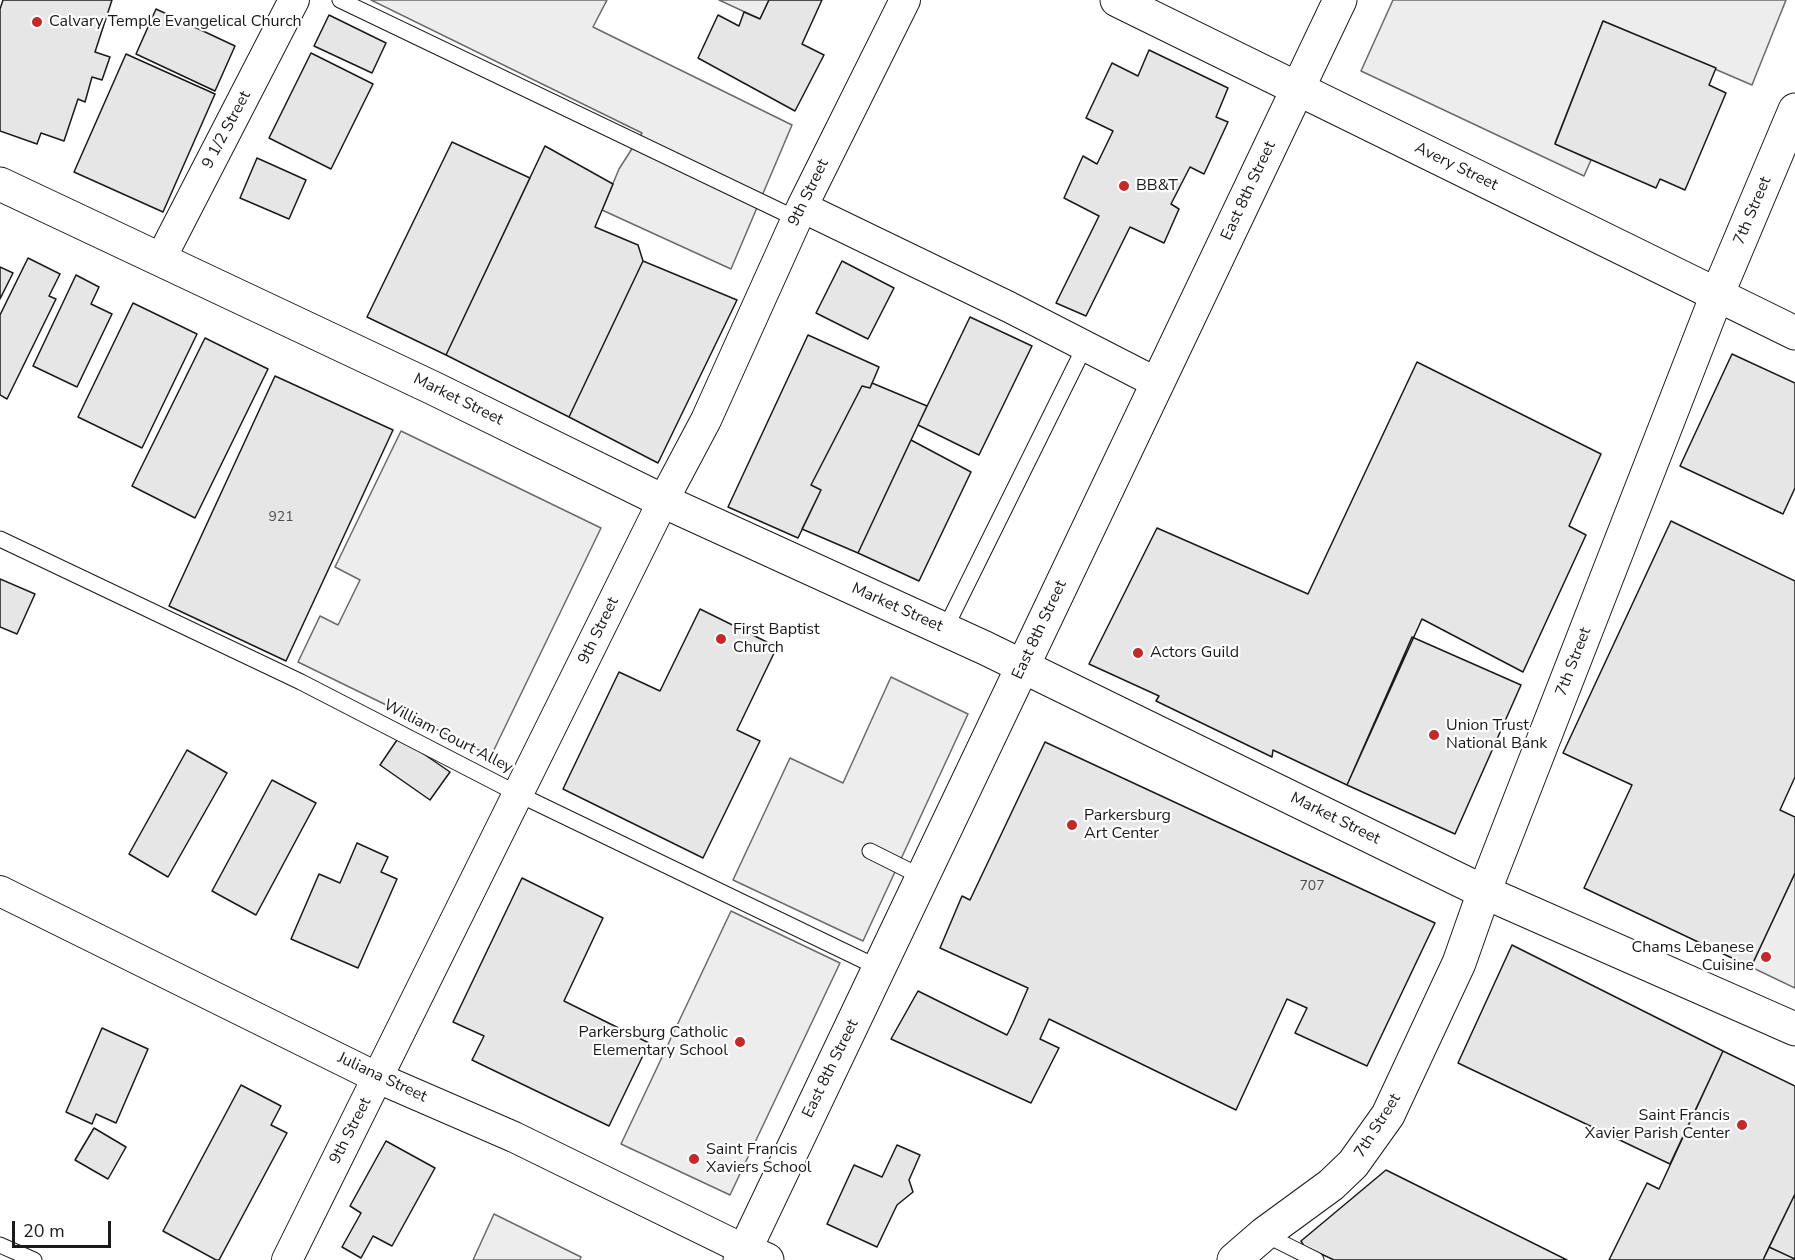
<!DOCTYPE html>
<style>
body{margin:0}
#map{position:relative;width:1795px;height:1260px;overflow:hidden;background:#fff;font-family:"Nunito Sans",sans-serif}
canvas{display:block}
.scale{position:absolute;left:12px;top:1221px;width:99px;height:27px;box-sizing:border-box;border:3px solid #1a1a1a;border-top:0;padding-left:8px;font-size:18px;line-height:21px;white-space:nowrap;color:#1a1a1a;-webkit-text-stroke:4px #fff;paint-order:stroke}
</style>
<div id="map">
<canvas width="1795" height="1260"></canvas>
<div class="scale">20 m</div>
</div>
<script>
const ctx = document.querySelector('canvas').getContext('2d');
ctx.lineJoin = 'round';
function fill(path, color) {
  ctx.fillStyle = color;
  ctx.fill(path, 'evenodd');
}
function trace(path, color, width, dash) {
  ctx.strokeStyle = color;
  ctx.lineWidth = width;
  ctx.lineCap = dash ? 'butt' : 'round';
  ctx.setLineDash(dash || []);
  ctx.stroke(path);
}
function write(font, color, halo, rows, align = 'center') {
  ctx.font = font + ' "Nunito Sans",sans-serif';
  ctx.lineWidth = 4.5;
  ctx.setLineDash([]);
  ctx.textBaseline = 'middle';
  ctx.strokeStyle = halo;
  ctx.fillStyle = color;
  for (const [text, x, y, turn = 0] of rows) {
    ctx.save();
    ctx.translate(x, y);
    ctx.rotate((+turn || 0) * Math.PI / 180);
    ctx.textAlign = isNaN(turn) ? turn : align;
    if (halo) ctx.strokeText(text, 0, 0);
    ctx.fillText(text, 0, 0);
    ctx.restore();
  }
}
const built = new Path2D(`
 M 371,0 L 607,0 L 593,27 L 792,125 L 731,269 L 602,210 L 619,169 L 642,133 Z
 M 719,0 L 769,0 L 760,19 Z
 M 1393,0 L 1786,0 L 1752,85 L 1603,21 L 1555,143 L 1591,160 L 1584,176 L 1361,71 Z
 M 401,431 L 601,528 L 491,756 L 298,662 L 320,616 L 338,625 L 360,580 L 335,567 Z
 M 891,677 L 968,714 L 863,941 L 733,880 L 790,758 L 843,783 Z
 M 1795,873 L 1795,988 L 1751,967 Z
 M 731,911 L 840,963 L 730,1195 L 621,1144 Z
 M 494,1214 L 581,1257 L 580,1260 L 473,1260 Z`);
fill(built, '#ededed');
trace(built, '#6a6a6a', 1.5);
const building = new Path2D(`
 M 3,0 L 112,0 L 95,52 L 110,57 L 102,80 L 92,77 L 85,102 L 78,99 L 64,141 L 41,133 L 37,144 L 0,131 L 0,9 Z
 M 769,0 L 822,0 L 802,44 L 824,55 L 795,111 L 698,58 L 718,15 L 739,26 L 744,12 L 760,19 Z
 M 156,9 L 235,46 L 215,91 L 136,54 Z
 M 329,15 L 386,43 L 372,73 L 314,46 Z
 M 1603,21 L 1716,68 L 1709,85 L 1726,93 L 1685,190 L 1660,179 L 1656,188 L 1555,144 Z
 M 1149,50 L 1228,88 L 1216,117 L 1228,122 L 1204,174 L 1190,167 L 1171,204 L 1179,209 L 1164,243 L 1130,227 L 1086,316 L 1056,303 L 1099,216 L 1064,198 L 1083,156 L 1097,164 L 1113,131 L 1086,118 L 1112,63 L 1138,76 Z
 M 311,53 L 373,84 L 331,169 L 269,138 Z
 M 126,54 L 215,94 L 163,212 L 74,172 Z
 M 452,142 L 530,178 L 446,355 L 367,317 Z
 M 545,146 L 613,184 L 595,227 L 638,245 L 643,261 L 569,417 L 446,355 Z
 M 257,158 L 306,180 L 289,219 L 240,198 Z
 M 28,258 L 60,274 L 49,296 L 56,299 L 7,399 L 0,395 L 0,315 Z
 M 643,261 L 737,300 L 658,463 L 569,417 Z
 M 842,261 L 894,288 L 868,339 L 816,313 Z
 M 0,267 L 13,273 L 0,299 Z
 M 76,275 L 99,287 L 91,304 L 112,314 L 77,387 L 33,366 Z
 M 133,303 L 197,334 L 142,448 L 78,417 Z
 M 970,317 L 1032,346 L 979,455 L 918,425 Z
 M 808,335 L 879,367 L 870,388 L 862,386 L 811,485 L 821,490 L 798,538 L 728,507 Z
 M 205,338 L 268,369 L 195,518 L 132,486 Z
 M 1732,354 L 1795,383 L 1795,488 L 1783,514 L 1680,466 Z
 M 1417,362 L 1601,454 L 1569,526 L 1586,535 L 1523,672 L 1422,619 L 1347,785 L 1273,750 L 1272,757 L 1156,701 L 1159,696 L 1089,664 L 1157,528 L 1308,594 Z
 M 275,376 L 393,430 L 286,661 L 169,606 Z
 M 872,383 L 927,406 L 858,553 L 802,529 L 821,490 L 811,485 L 862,386 L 870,388 Z
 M 911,440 L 971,472 L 919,581 L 858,553 Z
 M 1671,521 L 1795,581 L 1795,777 L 1780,810 L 1795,817 L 1795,873 L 1751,967 L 1584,888 L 1632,785 L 1563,753 Z
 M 0,579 L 35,594 L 17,634 L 0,627 Z
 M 700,609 L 777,647 L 737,730 L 760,741 L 703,858 L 563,789 L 619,672 L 660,691 Z
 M 1412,637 L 1521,685 L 1455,834 L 1347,785 Z
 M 399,737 L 450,772 L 430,800 L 380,765 Z
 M 1045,742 L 1435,923 L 1367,1066 L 1295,1033 L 1307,1008 L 1287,999 L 1236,1110 L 1049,1019 L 1040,1039 L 1059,1048 L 1031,1103 L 891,1039 L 918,991 L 1007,1035 L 1013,1023 L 1028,988 L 940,948 L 962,896 L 970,900 Z
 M 187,750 L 227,773 L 168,877 L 129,854 Z
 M 272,780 L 316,803 L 256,915 L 212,891 Z
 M 357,843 L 388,857 L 381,872 L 397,879 L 358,968 L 291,939 L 319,874 L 340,883 Z
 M 522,878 L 603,918 L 564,1001 L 649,1043 L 609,1126 L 472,1060 L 484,1036 L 453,1022 Z
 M 1512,945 L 1723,1051 L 1670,1164 L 1458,1063 Z
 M 102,1028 L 148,1049 L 116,1123 L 96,1114 L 92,1124 L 66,1112 Z
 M 1723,1051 L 1795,1086 L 1795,1194 L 1763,1260 L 1609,1260 L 1647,1183 L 1659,1189 Z
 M 241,1085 L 281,1106 L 271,1125 L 287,1133 L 219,1260 L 216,1260 L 163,1231 Z
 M 94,1128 L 126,1147 L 108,1179 L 75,1160 Z
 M 386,1141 L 435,1168 L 392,1246 L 373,1236 L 361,1258 L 342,1247 L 361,1213 L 350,1206 Z
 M 897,1145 L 920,1155 L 909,1180 L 913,1192 L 897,1205 L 877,1247 L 827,1224 L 854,1165 L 882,1177 Z
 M 1386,1170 L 1567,1260 L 1334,1260 L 1304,1246 L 1301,1241 Z
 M 1795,1194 L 1795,1259 L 1769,1247 Z
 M 1769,1247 L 1795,1259 L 1795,1260 L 1763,1260 Z`);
fill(building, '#e6e6e6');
trace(building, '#1a1a1a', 1.5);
const lane = new Path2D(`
 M 340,0 L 797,219
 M 0,539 L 301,682 L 518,794 L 879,968
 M 945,629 L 1085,346
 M 870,851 L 924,878
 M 1264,1234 L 1316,1260
 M 0,1245 L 34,1260`);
const street = new Path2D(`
 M 802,207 L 1009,307 L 1157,383
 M 160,260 L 294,0
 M 0,891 L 378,1078 L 514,1137 L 745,1250
 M 287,1260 L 663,501 L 706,420 L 802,207 L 905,0`);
const secondary = new Path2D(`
 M 1117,0 L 1795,333
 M 0,184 L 433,388 L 663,501 L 985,648 L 1484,892 L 1795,1029
 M 745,1250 L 767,1260`);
const primary = new Path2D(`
 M 740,1260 L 1340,0
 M 1234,1260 L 1264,1234 L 1331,1185 L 1353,1164 L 1388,1115 L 1459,963 L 1484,892 L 1717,295 L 1795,110`);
trace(lane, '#1a1a1a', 17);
trace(street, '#1a1a1a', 32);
trace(secondary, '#1a1a1a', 35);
trace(primary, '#1a1a1a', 35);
trace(lane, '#fff', 15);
trace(street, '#fff', 30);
trace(secondary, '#fff', 33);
trace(primary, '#fff', 33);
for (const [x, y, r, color] of [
 [37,22,6,"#c62828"],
 [1124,186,6,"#c62828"],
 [721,639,6,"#c62828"],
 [1138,653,6,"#c62828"],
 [1434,735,6,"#c62828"],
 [1072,825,6,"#c62828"],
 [1766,957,6,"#c62828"],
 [740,1042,6,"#c62828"],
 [1742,1125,6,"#c62828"],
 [694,1159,6,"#c62828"]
]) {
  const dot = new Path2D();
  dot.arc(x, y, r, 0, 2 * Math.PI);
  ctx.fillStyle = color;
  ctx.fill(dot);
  trace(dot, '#fff', 2);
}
write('14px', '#4d4d4d', null, [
 ["921",281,518],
 ["707",1312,887]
]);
write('16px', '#1a1a1a', '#fff', [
 ["Calvary Temple Evangelical Church",49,22],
 ["BB&T",1136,186],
 ["First Baptist",733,630],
 ["Church",733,648],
 ["Actors Guild",1150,653],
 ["Union Trust",1446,726],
 ["National Bank",1446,744],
 ["Parkersburg",1084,816],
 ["Art Center",1084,834],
 ["Chams Lebanese",1754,948,"right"],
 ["Cuisine",1754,966,"right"],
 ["Parkersburg Catholic",728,1033,"right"],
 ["Elementary School",728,1051,"right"],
 ["Saint Francis",1730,1116,"right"],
 ["Xavier Parish Center",1730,1134,"right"],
 ["Saint Francis",706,1150],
 ["Xaviers School",706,1168]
], 'left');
write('16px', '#1a1a1a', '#fff', [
 ["9 1/2 Street",227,130,-62],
 ["Avery Street",1456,167,26],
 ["East 8th Street",1249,191,-65],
 ["9th Street",809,193,-64],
 ["7th Street",1753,211,-67],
 ["Market Street",458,400,26],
 ["Market Street",897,608,24],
 ["East 8th Street",1040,630,-65],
 ["9th Street",599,631,-64],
 ["7th Street",1574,662,-69],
 ["William Court Alley",448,737,27],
 ["Market Street",1335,819,26],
 ["East 8th Street",831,1069,-64],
 ["Juliana Street",382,1078,25],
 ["7th Street",1378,1126,-58],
 ["9th Street",351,1131,-63]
]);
</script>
